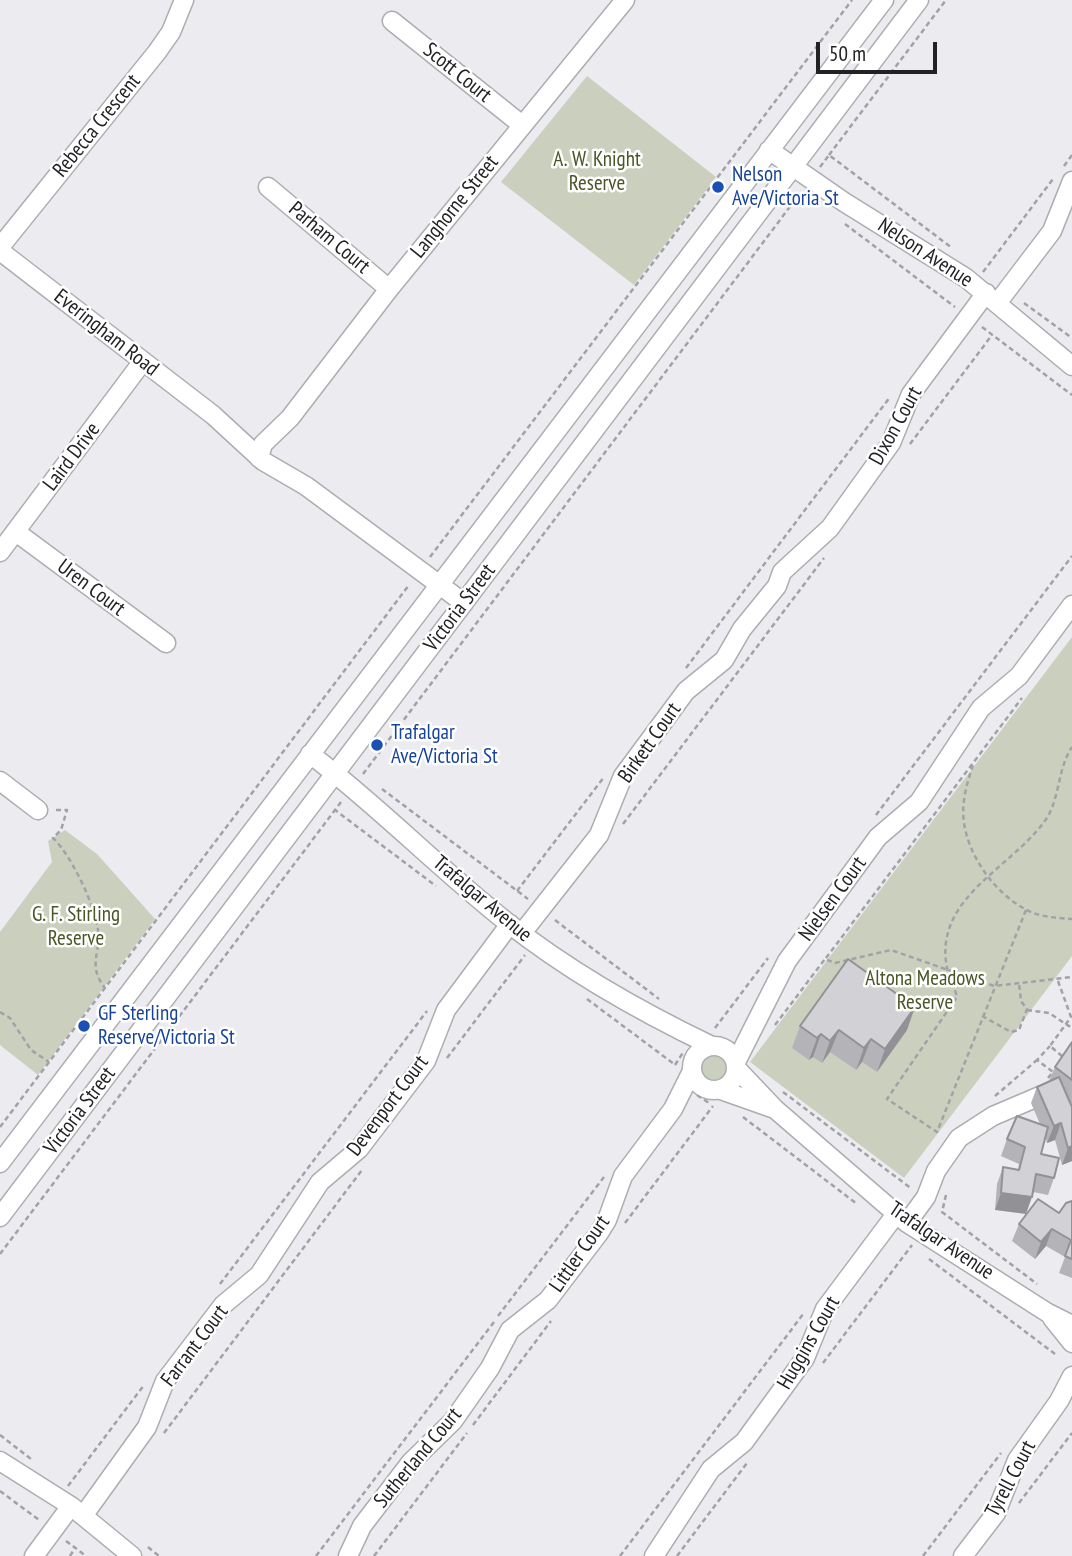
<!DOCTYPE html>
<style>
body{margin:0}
#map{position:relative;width:1072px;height:1556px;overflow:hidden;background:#ebebf0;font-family:"PT Sans Narrow",sans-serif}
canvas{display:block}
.scale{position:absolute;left:816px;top:42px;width:121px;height:32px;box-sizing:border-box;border:4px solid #222224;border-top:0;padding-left:9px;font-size:21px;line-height:24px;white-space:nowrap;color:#222224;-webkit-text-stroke:5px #fff;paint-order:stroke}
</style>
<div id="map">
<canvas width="1072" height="1556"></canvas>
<div class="scale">50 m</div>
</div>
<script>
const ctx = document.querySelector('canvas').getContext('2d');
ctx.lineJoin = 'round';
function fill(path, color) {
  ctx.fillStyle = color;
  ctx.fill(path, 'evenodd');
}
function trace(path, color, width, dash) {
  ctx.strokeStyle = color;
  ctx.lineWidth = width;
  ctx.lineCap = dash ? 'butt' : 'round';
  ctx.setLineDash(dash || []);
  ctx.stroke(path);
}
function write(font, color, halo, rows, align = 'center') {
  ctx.font = font + ' "PT Sans Narrow",sans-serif';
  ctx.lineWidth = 5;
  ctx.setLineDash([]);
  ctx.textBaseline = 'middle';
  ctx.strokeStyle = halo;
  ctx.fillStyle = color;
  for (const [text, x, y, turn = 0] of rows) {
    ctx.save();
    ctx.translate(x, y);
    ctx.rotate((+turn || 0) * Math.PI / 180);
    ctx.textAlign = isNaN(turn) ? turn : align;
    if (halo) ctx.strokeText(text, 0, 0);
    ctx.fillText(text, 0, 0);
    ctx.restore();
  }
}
fill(new Path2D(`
 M 587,76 L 716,177 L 634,285 L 501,182 Z
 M 1072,637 L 1072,956 L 904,1178 L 750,1062 Z
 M 65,830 L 97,854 L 155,919 L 38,1075 L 0,1045 L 0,932 L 52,862 L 48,841 Z
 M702 1068a12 12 0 1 1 24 0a12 12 0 1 1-24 0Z`), '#cbd0be');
const minor = new Path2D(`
 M 392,21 L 522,125
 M 769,150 L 844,202 L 966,278 L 1072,366
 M 268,187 L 389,289
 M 0,247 L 157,52 L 171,32 L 184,0
 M 0,251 L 213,415 L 263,461 L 306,486 L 464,603
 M 998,302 L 1052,231 L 1072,181
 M 259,458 L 263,444 L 290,418 L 389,289 L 625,0
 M 16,532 L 166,643
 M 0,552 L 143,361
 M 310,754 C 379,806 439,869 508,923 C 570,972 641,1012 712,1046
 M 0,781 L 38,810
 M 522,933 L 599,835 L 623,776 L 686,691 L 724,660 L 742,629 L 777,586 L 782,572 L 830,528 L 891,443 L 911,394 L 986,293
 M692 1068a22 22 0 1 1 44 0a22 22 0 1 1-44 0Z
 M 736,1062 L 787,961 L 878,837 L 919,802 L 981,708 L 1019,676 L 1072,605
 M 737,1069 L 775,1109 L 907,1223 L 1048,1313 L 1072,1325
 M 721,1090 L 772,1108
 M 0,1163 L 884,0
 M 0,1217 L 919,0
 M 907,1223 L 926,1197 L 936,1171 L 959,1138 L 993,1116 L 1040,1096
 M 1052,1318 L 1072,1343
 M 0,1461 L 71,1506 L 132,1556
 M 83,1516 L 147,1427 L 165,1381 L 223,1305 L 259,1275 L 320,1182 L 359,1149 L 426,1061 L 446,1010 L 510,924
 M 34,1556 L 71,1506
 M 348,1556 L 362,1526 L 411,1462 L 453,1421 L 490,1368 L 510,1330 L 548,1300 L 599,1233 L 607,1220 L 623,1176 L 673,1109 L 692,1071
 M 654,1556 L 711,1469 L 744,1442 L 792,1376 L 805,1358 L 825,1309 L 896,1214
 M 963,1556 L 996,1513 L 1017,1460 L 1059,1401 L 1072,1376`);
trace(minor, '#acadb1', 21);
trace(new Path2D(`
 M 829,155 L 946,0
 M 1064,166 L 1072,155
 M 820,167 L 829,155 L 952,248
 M 845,224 L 955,307
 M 983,272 L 1053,179
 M 1024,303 L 1072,338
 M 982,327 L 1072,395
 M 910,444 L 992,335
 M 430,557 L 852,0
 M 686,668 L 890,397
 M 973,765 C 967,783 961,803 964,823 C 969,857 995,893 1025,909 C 1038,917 1057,918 1072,919
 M 363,774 L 801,192
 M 382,789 L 528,899
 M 341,802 L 335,810 L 436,886
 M 56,810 L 67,810 L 61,830 L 53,838 C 71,855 95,905 98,930 C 101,954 87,965 105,988
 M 876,815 L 1072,556
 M 623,824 L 824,558
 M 517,891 L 604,777
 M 1026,910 L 937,1132 L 887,1099 L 957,997 C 955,989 950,980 948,972 C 930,900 1009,870 1044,822 C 1060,802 1057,769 1072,747
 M 555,920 L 659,999
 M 826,958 L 1022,698
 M 1058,981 L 1071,1017 L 1050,1046 L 1063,1057
 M 587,999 L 674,1064
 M 1027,1010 L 1049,1013 L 1072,1028
 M 0,1012 L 10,1018 L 31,1050 L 49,1062
 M 982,1016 L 1011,1032 L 1019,1030 L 1027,1009 L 1021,1001 L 1019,984
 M 775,1025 L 825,959 L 835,963 L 891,950 L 994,986 L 1072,977
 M 715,1028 L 768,958
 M 447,1058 L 525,955
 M 675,1065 L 684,1051
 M 1048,1078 L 1053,1072 L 1037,1060 L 1050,1046
 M 783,1092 L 912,1189
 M 697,1095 L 709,1103
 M 995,1096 L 1037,1060
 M 743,1117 L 857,1204
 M 0,1127 L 409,585
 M 946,1195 L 942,1212 L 1037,1284
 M 625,1223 L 713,1106
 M 0,1254 L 335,810
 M 929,1259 L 1055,1354
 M 220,1284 L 427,1011
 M 498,1316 L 604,1177
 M 823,1363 L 912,1245
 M 473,1425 L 551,1321
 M 164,1433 L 362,1170
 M 0,1435 L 31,1459
 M 68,1486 L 144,1385
 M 0,1491 L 39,1520
 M 1019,1503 L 1072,1433
 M 66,1541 L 86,1556
 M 148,1547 L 159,1556
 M 70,1556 L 75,1548
 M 316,1556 L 494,1322
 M 374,1556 L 467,1433
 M 620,1556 L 804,1313
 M 677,1556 L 747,1463
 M 923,1556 L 1001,1453`), '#a2a2a6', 2.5, [5, 3.5]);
trace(minor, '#fff', 18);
fill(new Path2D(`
 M 800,1026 L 907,1030 L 877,1072 L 862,1062 L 856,1070 L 830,1052 L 822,1063 L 813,1057 L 809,1060 L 792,1048 Z
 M 1072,1042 L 1072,1161 L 1062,1165 L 1055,1140 L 1047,1143 L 1045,1137 L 1041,1154 L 1054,1178 L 1048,1195 L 1033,1192 L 995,1210 L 997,1184 L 1003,1167 L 1018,1170 L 1019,1164 L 1001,1156 L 1007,1139 L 1040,1124 L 1031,1103 L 1037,1087 L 1049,1081 L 1055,1067 Z
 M 1072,1201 L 1072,1278 L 1059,1273 L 1065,1257 L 1046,1246 L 1035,1259 L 1012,1241 L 1019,1224 L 1059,1213 Z`), '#b4b4b8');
fill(new Path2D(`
 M 915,1007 L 907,1030 L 877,1072 L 885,1049 Z
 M 839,1030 L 830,1052 L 822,1063 L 830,1041 Z
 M 821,1034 L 813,1057 L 809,1060 L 817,1038 Z
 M 871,1039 L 862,1062 L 856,1070 L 864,1048 Z
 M 1061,1123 L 1055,1140 L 1047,1143 L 1054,1126 Z
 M 1072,1146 L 1072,1161 L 1062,1165 L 1068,1148 Z
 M 1001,1193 L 1032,1197 L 1026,1214 L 995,1210 Z
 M 1052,1229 L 1046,1246 L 1035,1259 L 1041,1242 Z`), '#929296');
const building = new Path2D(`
 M 848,959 L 915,1007 L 885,1049 L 871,1039 L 864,1048 L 839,1030 L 830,1041 L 821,1034 L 817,1038 L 800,1026 Z
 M 1072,1042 L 1072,1080 L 1055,1067 Z
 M 1059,1077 L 1072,1107 L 1072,1146 L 1068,1148 L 1061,1123 L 1054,1126 L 1037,1087 Z
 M 1017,1116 L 1048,1127 L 1041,1154 L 1059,1158 L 1054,1178 L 1036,1174 L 1032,1197 L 1001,1193 L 1003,1167 L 1019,1170 L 1025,1147 L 1007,1139 Z
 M 1038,1199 L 1059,1213 L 1066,1203 L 1072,1201 L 1072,1259 L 1065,1256 L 1071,1240 L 1052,1229 L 1041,1242 L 1019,1224 Z`);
fill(building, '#d1d1d6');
trace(building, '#929296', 2);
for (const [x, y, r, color] of [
 [718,187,7,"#1a4fb4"],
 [377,745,7,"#1a4fb4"],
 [84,1026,7,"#1a4fb4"]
]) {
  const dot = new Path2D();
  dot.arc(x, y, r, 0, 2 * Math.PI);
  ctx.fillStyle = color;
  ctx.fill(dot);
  trace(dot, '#fff', 2.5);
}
write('21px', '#222224', '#fff', [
 ["Scott Court",457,73,39],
 ["Rebecca Crescent",97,126,-51],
 ["Langhorne Street",455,207,-51],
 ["Parham Court",329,238,40],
 ["Nelson Avenue",925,253,33],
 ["Everingham Road",106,333,38],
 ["Dixon Court",896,426,-61],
 ["Laird Drive",72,457,-53],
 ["Uren Court",91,588,37],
 ["Victoria Street",460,608,-53],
 ["Birkett Court",650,743,-55],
 ["Trafalgar Avenue",482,899,40],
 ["Nielsen Court",833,899,-54],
 ["Devenport Court",388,1106,-53],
 ["Victoria Street",80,1111,-53],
 ["Trafalgar Avenue",941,1241,34],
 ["Littler Court",580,1254,-55],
 ["Huggins Court",809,1343,-60],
 ["Farrant Court",195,1346,-53],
 ["Sutherland Court",418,1458,-50],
 ["Tyrell Court",1011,1479,-62]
]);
write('21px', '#4b5525', '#fff', [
 ["A. W. Knight",597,160],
 ["Reserve",597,184],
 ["G. F. Stirling",76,915],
 ["Reserve",76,939],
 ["Altona Meadows",925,979],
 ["Reserve",925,1003]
]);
write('21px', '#164399', '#fff', [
 ["Nelson",732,175],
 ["Ave/Victoria St",732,199],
 ["Trafalgar",391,733],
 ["Ave/Victoria St",391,757],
 ["GF Sterling",98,1014],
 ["Reserve/Victoria St",98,1038]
], 'left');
</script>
